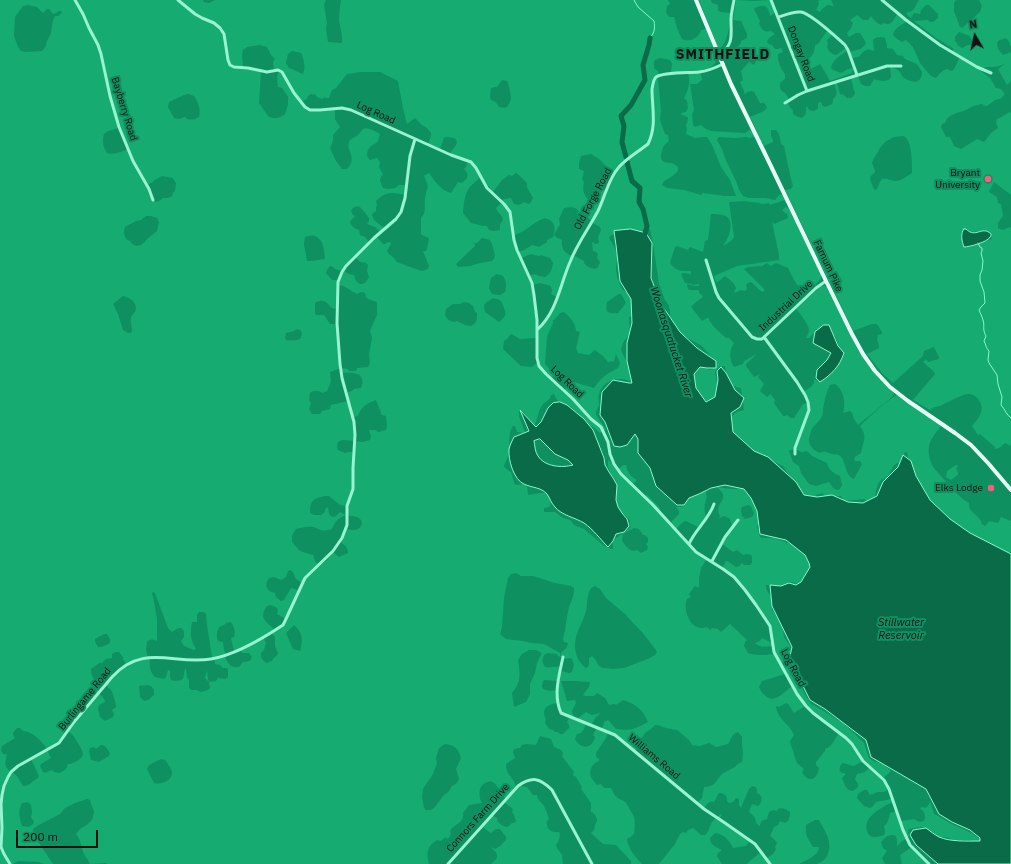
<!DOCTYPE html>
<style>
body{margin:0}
#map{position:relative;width:1011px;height:864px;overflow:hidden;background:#0f9060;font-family:"IBM Plex Sans",sans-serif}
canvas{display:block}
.north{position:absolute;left:955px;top:16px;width:40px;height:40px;-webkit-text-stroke:3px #0f9060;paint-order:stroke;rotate:351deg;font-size:11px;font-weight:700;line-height:16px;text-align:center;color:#111}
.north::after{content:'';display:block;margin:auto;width:14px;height:18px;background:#111;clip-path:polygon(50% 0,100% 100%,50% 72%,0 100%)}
.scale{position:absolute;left:16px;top:830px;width:82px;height:18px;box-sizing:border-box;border:2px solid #111;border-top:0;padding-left:5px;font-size:12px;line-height:14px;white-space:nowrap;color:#111;-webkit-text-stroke:3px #0f9060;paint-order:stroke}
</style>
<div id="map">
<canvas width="1011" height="864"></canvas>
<div class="north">N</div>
<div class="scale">200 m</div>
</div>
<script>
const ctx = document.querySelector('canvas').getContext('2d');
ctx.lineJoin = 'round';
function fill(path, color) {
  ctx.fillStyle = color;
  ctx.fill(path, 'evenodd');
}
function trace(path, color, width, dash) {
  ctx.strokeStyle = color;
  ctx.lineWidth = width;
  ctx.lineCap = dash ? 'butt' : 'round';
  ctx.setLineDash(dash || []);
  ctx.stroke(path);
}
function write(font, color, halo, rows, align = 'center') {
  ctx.font = font + ' "IBM Plex Sans",sans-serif';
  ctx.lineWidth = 4;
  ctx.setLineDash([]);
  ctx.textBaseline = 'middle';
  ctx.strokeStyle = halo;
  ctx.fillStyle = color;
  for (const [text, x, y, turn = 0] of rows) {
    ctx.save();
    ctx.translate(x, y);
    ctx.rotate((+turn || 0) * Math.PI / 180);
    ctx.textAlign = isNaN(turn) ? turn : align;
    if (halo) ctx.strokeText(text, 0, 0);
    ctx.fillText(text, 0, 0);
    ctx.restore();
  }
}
fill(new Path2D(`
 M 0,0 L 203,0 L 204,2 L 209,3 L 215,0 L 326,0 L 324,5 L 327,23 L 326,29 L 328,42 L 342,43 C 343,35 340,28 339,20 C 339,14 340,6 341,0 L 668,0 L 670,4 L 667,6 L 666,12 L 669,17 L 674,17 L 677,28 L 682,39 C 689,43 699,38 701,30 L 706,29 C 709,37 714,47 716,56 C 720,74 681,72 671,72 L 672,64 L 670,60 C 664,59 659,56 654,61 L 654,68 L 656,70 L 658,71 L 659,76 L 658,78 L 661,110 L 660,120 L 665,134 L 668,135 L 668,136 L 669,141 C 665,144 663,146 662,151 C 661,154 660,157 662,160 C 665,164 670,162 674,164 C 686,170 668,179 664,181 L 662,185 L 667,188 L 684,190 L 701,195 L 703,193 L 724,196 L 736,196 L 730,180 L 721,167 L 713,147 L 709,140 L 707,137 L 703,137 L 695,138 L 686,134 L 687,129 L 686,125 L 687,123 L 688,118 L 686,116 L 682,115 L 681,113 L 686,112 L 688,108 L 687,101 L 684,98 C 688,91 691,82 688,74 L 701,73 L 702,80 L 697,84 L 690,84 L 694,110 L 692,114 L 693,125 L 695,127 L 701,125 L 706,129 L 711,131 L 745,133 L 751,129 L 755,136 L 750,138 L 746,137 L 735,138 L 721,137 L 719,137 L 717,140 L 718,142 L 722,149 L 725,158 L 736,181 L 739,190 L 743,196 L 749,198 L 766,198 L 775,200 L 779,195 L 782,194 L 785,200 L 770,205 L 769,203 L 762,204 L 760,203 L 742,201 L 729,202 L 734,237 L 731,241 L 723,246 C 728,240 735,223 727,217 C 723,214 716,214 711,214 L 708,240 L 705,241 L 703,252 L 690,247 L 688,250 L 677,246 L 675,247 L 670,263 C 676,272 682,271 691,271 L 691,274 L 683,273 L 681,274 L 685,283 L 692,284 L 693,285 L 699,284 L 699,286 L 694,286 L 688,284 L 687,285 L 688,289 L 690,290 L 699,290 L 699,293 L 702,295 L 703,297 L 695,303 L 691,307 L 692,308 L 702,321 L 707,318 L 709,318 L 709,320 L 714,327 L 726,338 L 729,338 L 734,343 C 729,350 729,360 734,367 L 743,364 L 744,361 L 757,354 L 746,364 L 746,366 L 754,377 L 760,374 L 758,377 L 764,384 L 760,391 L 766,396 L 767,397 L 772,393 L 771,395 L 775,400 L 774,403 L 783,416 L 785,416 L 787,415 L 791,418 L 794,418 L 803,404 L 808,403 L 803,392 L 811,387 L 814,383 L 814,379 L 820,382 L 827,376 L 834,371 L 837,367 L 844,355 L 844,352 L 840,349 L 836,338 L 829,328 L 816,340 L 816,347 L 813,342 L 816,334 L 814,333 L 809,338 L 806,338 C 808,335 809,332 809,329 C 807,323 800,313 796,309 L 821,286 L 826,286 L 853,340 L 863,357 L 893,392 L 894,394 L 892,397 L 858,425 L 854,419 L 852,413 L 850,411 L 843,413 C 846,404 844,390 835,384 L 830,385 C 826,393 824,402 823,410 C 823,411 823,415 822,416 C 820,422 813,425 811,431 C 811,433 810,435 809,438 C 808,445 814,451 820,453 C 824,451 825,452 829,453 C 832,455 836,454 839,455 C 847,461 844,475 854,479 L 862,464 L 860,461 L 855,461 L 854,459 L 855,457 L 861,453 C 863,441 868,437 860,426 C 867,419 890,397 898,395 L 942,425 C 937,431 931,438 929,446 C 928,452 929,459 932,465 C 934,469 937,471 940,475 C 949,485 957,496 969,503 C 968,514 979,513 982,524 L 985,526 L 986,525 L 989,521 L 998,523 L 1001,517 L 1011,521 L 1011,552 L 1007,553 L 966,533 L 932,504 L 931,501 L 912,476 L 907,452 L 905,452 L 900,462 L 894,465 L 887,478 C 886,478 882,479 881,480 C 877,483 875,494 875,498 L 869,502 L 864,499 L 844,501 L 841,496 L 826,496 L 822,493 L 816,495 L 815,498 L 800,494 L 796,483 L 789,475 L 783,466 L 776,463 L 745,448 L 728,424 C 733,415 733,412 744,410 L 741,388 C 729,387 726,376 725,366 L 719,367 L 715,371 C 715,377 719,385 718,390 C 717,394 714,399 710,400 C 698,404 696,385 693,377 L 697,367 C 698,367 701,366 702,367 C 708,368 709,372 714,368 L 715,361 L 702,346 L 684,336 L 677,329 L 670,316 L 670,310 L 668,304 L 665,300 L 659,284 L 654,250 L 650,229 C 645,229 642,232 637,232 C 628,233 618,231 610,236 L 609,238 L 615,248 L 617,255 L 616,270 L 617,277 L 622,289 L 630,295 L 632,297 L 634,315 L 629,317 L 630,333 L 623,343 L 621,350 L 629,367 L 631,382 C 619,375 601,381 599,395 C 598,398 599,402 599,405 C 598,408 596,410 596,414 C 596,416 604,426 606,429 L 600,433 L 593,427 L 586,423 L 579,414 L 571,407 L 559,402 L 557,400 L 554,394 L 551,395 C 550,401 547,400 543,404 C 538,410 538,419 534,426 L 529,422 C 527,417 526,413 521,410 L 519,411 L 519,416 L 525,433 L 517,432 L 515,426 L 513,426 C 506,436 512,446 508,456 C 507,460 505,462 504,466 L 505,468 L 511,472 L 515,485 L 524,484 L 527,486 L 528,495 L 548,492 C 551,497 552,502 549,507 L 544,508 L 544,512 L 555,512 L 563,518 L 570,520 L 574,525 L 584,529 L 603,545 L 611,549 L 613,549 L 613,542 L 615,539 L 630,528 C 633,515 619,514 616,505 C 614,497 617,490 616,483 C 615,478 612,476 610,472 C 608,469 608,464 608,460 L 613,464 L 617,469 L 624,465 L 626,465 C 627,472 631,477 637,480 L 632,485 L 645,496 L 647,495 L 660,508 L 659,510 L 670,523 L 679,514 L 679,511 L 676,507 L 682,507 L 684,506 C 686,496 699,492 707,487 L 706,495 L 707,497 C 704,504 704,510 706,518 L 698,527 L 686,521 L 683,522 L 676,529 L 687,543 L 707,559 L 701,568 L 699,578 L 699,588 L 695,586 L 689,594 L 691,597 L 687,599 C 682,611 692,633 707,627 L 710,630 L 712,628 L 718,629 L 721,632 L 730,624 L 747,640 L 745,642 L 744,646 L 748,653 C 756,656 765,655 775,654 L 772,646 C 766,647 760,648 755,643 L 760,641 L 762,638 L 772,643 L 769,626 L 756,604 L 732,577 L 722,569 L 726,561 L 729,562 L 736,567 L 739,566 L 742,563 L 744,565 L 750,565 L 752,563 L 752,557 L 751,555 L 746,554 L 743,555 L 737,550 L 733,552 L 721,543 L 732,526 L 730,519 C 724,516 724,515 719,519 L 720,516 C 714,504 725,503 723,494 C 722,492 719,489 717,487 L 731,489 L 745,489 L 757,500 L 759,523 L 757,526 L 760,537 L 762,538 L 774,538 L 796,546 L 812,563 L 802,582 L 797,584 L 792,582 L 789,582 C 781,591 775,584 766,585 L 766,589 L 772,598 L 772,610 L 782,623 L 784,637 L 790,646 L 790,662 L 791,666 L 796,672 L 799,677 L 803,691 L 811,704 L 817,707 L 838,720 L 842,722 L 854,733 L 864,743 L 869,758 C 875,763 876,761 882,764 C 885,765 889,769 891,771 L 888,774 L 883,778 L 889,789 L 884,792 L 878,792 L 870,795 L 867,790 L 864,790 L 858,794 L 857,798 L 864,806 L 870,808 L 872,807 L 876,802 C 882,800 887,801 893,798 L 894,802 C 886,804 872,813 868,820 C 865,825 866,837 874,837 C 878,837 881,836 884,835 L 885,832 L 884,826 C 888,823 889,818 890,813 L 897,811 L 901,821 L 914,819 L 919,822 L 924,821 C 926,817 925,810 920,809 L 922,807 L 926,808 L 929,804 L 930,801 L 934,814 C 941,817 947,822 954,825 C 965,830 972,832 982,841 L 982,843 L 969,840 L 954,840 L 946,837 L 938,837 L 923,827 L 908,829 L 909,838 L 902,841 L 897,846 L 897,840 L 896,836 C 889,833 885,838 881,842 L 883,848 L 887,851 L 882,858 L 885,864 L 817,864 C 819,863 823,861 825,859 C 827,857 828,853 829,850 C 831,838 824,830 819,820 L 815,820 L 806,825 C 805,836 808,838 813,847 L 818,847 L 819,848 L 817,853 L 811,858 L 799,864 L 747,864 L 751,860 L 761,852 L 767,858 L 773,854 L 776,849 L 775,847 L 777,843 L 773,838 L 770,836 L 774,827 L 778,825 L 780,821 L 785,823 L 788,821 L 790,815 L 790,812 C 786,809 782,807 778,809 L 777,811 L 773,810 L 769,812 L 767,819 C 763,820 760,821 760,826 L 756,823 C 756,818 753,815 749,812 L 752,804 L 758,806 C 763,802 763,795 757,793 L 757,790 L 756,787 L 752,786 L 749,789 L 741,808 L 739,805 L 739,799 L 736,798 L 733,802 L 729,803 L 727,801 C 727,796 726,795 721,793 L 719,793 L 714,802 C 709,800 707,804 704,809 L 697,803 L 702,798 L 704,787 C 717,786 715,781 722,774 C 725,772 728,771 731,769 C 736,767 737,763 742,762 L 743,753 L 742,745 L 742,737 L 738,732 C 732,733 731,740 728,744 L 716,747 L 709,743 L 700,746 L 692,745 L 689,740 L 677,730 L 666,728 L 658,725 L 655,725 L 650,730 L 646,732 L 640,740 L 640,745 L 635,751 L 608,732 L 606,738 L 596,753 L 596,756 L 597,758 L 599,759 L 599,761 C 593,763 588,770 591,777 C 592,780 595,782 597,785 L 601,784 L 604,788 L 611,788 C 613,791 614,796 618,798 C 621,800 624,800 626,803 C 627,804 633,815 634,817 C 635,819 635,831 634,833 C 633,836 630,837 627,839 C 627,847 637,859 642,864 L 631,864 L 631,861 L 616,845 L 603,844 L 591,833 C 594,831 595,828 595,825 L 597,821 C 597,818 595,813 591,812 L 591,803 L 581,789 L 582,787 L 576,777 L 573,775 L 574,772 L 562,756 L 563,753 L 561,750 L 554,747 L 551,739 L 540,736 L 536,745 L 526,744 L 522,745 L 520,748 L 514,749 L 513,752 L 515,758 L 506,764 C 506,776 514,777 516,787 L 521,786 L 527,787 L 533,795 L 537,795 C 538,801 541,801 544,806 C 546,810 548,815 549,819 L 547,821 C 546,829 551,833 559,832 C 561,835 559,842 556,845 L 557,848 L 562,855 L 563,864 L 491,864 L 497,858 L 497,854 L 491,847 L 495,849 L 500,846 L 506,840 L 506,837 L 500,829 L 496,829 L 491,833 L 481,826 L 492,815 L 497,818 L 498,822 L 503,826 L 508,827 L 512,823 L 514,823 L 516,821 L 514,815 L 512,812 L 513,809 L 504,802 L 505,798 C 502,793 498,786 494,783 C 491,781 491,781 488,782 C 478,784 478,796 482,803 L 469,805 L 463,813 C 465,823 454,824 450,831 L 451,834 L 448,839 L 446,837 L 441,841 L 437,840 C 427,846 426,853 429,864 L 107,864 L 106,863 L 90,864 C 89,861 87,859 85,856 C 81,849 82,841 76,834 L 80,829 L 88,824 L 92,820 L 94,812 L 93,809 L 91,804 L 90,800 L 87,799 L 75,803 L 65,808 L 60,814 L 37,826 L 33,829 L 33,831 L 35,837 L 53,864 L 44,864 L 39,862 L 18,861 L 13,864 L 0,864 ZM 28,5 L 37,7 L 43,13 L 47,9 L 49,9 L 52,13 L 54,14 L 59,11 L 61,11 L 62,13 L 58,16 L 55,16 C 52,21 52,27 51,33 C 49,38 46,41 46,46 L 42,51 L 26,52 L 21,51 L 18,47 L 14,36 L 15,17 L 23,6 ZM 260,45 L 267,47 L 271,55 L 275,59 L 273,62 L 274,71 L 279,71 L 277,77 L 278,87 L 282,88 L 288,97 L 288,104 L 286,112 L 284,115 L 278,118 L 272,118 L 268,116 L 259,103 L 261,72 L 243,67 C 243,61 241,56 243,50 L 247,47 ZM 292,51 L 301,53 C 304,59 306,68 303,74 C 298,73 294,69 289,68 L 286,63 L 288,54 ZM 361,72 L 380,72 L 398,81 L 403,108 L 407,124 L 415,118 L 422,125 L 427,128 L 431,133 L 431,136 L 428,144 L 440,149 L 444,138 L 447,137 L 455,138 L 457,142 C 456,147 452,149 450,154 L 468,161 L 466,167 L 464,169 C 470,174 468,180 461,183 L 458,182 L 451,193 C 441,190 435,182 429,173 L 427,174 L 424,176 L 428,186 C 427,190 425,195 425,199 C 424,206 427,212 421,218 L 421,234 C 424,237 427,236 429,239 L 427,249 L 426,251 L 423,251 L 429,266 L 428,269 L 422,271 L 410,267 L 397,262 L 394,258 L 389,254 L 387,251 L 391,244 L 390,242 L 388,242 L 385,244 L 383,244 L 376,236 L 369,242 L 365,237 L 360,235 L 359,230 L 354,228 L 350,223 L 351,220 L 355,216 L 353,215 L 351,211 L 353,208 L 357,206 L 360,207 C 363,210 366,214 369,218 L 369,221 L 367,224 L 375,227 L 380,232 L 384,228 C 380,224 372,221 372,214 L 376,211 L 376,208 L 377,205 L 376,201 C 386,191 392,192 405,195 L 406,185 L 399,185 L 395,188 L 388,189 L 383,188 L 380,181 L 381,176 L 383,175 L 379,167 L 380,162 L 377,158 L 370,160 C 365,156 367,149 372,145 C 374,144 376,144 378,141 C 378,141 380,135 380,134 C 376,132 368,126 363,129 C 362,130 359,134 359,134 C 356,138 351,137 349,142 C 346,151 358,158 347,169 L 342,169 L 336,161 L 330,148 L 333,141 L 333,135 L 340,127 L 335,119 L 335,108 L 311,109 L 301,102 L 307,99 L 308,96 L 311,94 L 316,95 L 317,97 L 322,99 L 325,97 L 326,98 L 329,98 L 332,90 L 336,88 L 347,74 ZM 502,80 L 507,81 C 509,84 511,96 511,99 C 510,102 509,104 508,106 L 505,108 L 499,107 C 497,103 495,101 491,100 L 490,97 L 491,88 L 495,87 L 497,87 ZM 189,94 L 194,96 C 198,102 201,109 199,117 C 194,120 192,120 187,119 L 185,117 L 179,119 L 174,118 L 168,107 L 169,102 L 184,95 ZM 119,128 L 128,149 C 121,152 114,155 107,153 C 103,147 102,141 104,134 L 108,131 ZM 591,154 L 599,159 L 614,174 L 606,191 L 598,187 L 592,202 C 584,198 582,190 584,182 L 582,179 L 584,171 L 579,169 L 579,163 L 581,156 ZM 516,173 L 521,177 L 527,183 L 527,187 L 533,198 L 531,202 L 529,204 L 524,202 L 519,205 L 514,204 L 511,198 L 500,200 L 502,202 L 496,208 C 498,213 502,215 503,220 L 500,224 L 500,230 L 494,231 L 489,230 L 487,226 C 481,226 477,224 471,223 L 463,213 C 465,194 465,189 481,177 L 493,192 L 502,180 L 509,175 L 512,176 ZM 162,176 L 173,178 L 176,183 L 175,191 L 173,193 L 172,196 L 168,198 L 163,198 L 159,201 L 156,202 L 152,199 L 147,185 L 153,182 L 153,181 ZM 571,207 L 575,208 L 579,211 L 577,214 L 591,220 L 591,222 L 600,227 L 601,230 L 598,237 L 599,243 L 596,244 L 592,242 L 593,251 L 596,252 L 598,254 L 597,258 L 600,262 L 598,267 L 595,269 C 591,268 587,267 584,263 L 584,261 L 573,255 L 572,256 C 564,253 561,248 562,240 L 556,237 L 554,235 L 560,224 L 559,219 L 564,208 ZM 146,216 L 151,216 L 157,218 L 159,222 L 157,231 L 146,240 L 145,242 L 141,245 L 137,246 L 132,244 L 130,241 L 127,240 C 124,235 123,233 125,227 L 136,221 L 141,220 ZM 545,218 C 555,221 556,227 553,237 L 547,240 L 547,242 L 539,247 L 532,245 L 524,250 L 518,252 L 514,235 C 525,233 533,222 545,218 ZM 308,236 C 310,236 313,235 315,236 C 324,239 324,251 325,259 L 311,261 L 307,261 L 304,244 L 305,237 ZM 482,238 L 490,240 C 493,245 493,249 495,255 L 494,259 L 492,261 L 480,263 L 470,266 L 458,267 L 456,264 L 475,246 L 474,243 L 477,243 ZM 531,254 L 539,256 L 541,255 L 550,258 L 553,263 C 552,269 551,273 545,277 L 539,276 L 535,274 L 529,276 L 521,258 ZM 355,257 L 360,262 L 366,263 L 368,265 L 367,271 L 369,277 C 366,282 365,284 360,284 L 356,281 L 354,275 L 349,274 L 343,270 ZM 330,266 L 333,267 L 335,269 L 342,271 L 338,280 L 332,280 L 326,273 L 327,270 ZM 497,274 L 503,276 C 506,281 507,285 505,292 L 500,295 L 492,294 L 489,288 L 491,278 ZM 540,283 L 551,286 L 552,291 L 551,294 L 557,297 L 545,323 L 538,329 L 533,285 ZM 339,285 C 346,286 350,291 357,294 L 361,292 L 365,293 L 366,297 L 368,299 L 377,302 L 377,315 L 370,331 L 372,338 L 369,354 L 370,363 L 368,367 L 357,368 L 357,370 L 355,371 L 349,371 L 348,369 L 341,368 L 337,324 L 330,324 L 324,315 L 316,315 L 315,312 L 315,303 C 322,298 328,302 331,308 L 337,309 ZM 619,294 L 621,294 L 626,303 L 618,313 C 607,314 605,312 607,302 ZM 123,296 C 130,297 139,304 135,312 C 134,312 131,317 131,318 C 130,321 132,327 132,331 L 131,333 L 128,333 L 123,330 L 118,314 L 113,304 ZM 493,298 C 501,300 501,300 504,308 C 507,315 505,317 499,322 L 485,312 L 484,305 L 487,302 ZM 464,302 L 469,303 L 473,306 L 475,312 L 477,313 C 477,320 477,323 471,326 L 465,325 L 457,321 L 454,322 L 448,320 L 445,315 L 446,309 L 453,304 L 460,304 ZM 564,312 C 570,317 576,324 576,331 L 580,332 L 576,348 L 578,353 L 589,355 L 595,350 L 603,356 L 608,362 L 614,361 L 616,354 L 620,363 L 618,368 C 606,374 601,378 594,388 L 570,381 L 569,385 L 564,390 L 551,379 L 556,373 L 556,371 L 550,370 L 545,364 L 547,337 L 553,323 L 553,320 L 555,320 L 554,319 L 555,319 L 560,313 ZM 297,329 L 300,330 L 302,333 L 301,338 C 297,341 291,341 286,340 L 285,338 L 286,333 L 294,331 ZM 511,334 L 520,339 L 536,338 L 538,362 L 532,367 L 521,366 L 503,349 L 504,341 L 507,339 ZM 341,368 L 342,373 C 353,372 367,372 361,388 L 354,389 L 352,391 L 346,393 L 348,401 L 331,405 L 330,409 L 322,411 L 320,414 L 312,414 L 309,409 L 311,403 L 309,400 L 310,393 C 313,390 319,390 322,393 L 327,391 L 331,382 L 330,372 ZM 376,400 L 382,415 L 386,416 L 387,426 L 386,430 L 378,432 L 375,430 L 369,430 L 371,437 L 370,440 L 362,442 L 355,441 L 354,417 L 358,416 C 362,406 366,404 376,400 ZM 342,440 L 355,441 L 354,452 L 348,452 L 345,453 L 338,450 L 337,448 L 338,442 ZM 794,449 L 802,452 L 807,451 L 812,456 L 827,463 C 828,469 834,474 840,476 L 842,485 L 840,489 L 837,490 L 833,488 L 829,482 L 816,486 L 809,484 L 801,473 L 799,466 L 793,462 L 789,451 ZM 325,496 L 329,496 L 340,505 L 347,506 L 346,515 L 340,512 L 336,516 L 332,517 L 329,514 L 328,507 L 325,509 L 325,512 L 321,515 L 314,515 L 310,513 C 310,500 314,498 325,496 ZM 748,505 L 751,506 L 754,514 L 752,517 L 745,519 L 742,516 L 741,510 L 742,507 ZM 347,515 C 350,516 357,516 360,519 C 365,525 359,530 353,530 C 351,530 348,529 346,528 L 340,541 C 344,545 348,547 348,553 L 339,557 L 333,552 L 327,560 L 319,566 L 315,561 L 313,555 L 300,551 L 292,542 L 292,535 L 296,529 C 301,528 307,526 313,527 C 322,530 321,532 332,529 C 335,521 339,517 347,515 ZM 634,528 L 639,529 L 643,535 L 645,535 L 648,538 L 648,542 L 646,544 L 648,547 L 647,550 L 641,553 L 637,550 C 630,553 626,546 622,541 L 623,534 ZM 290,570 L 293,572 L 296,579 L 302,583 L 298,590 L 291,588 L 284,600 L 281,601 L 276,597 L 275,593 L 269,591 L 266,586 L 267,581 L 269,578 L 274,577 L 281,580 L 286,577 L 288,571 ZM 516,573 L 521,576 L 533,576 L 555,583 L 571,586 L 574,588 C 575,595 571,601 569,607 C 566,618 566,629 563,639 L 564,642 L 568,643 C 568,647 564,650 561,653 L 561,657 L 563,659 L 571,658 L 572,659 L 574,665 L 572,672 L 569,673 L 561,671 L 562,667 C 555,666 550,668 545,667 C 542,662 542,660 544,655 L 548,653 L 557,654 L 558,656 L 561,657 L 560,653 L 544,644 L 531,643 L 523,641 L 506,639 L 500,634 L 502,627 L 504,598 L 508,578 L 511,574 ZM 595,586 L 600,589 L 606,598 L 625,614 L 634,624 L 642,632 L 656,650 L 657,652 L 655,655 L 650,658 L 624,668 L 613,669 L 603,668 L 599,666 L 595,659 L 592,656 L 589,658 C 589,662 590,666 586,668 C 581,664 577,659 576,653 C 572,636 582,626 586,611 C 588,603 586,589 595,586 ZM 152,592 L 155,593 L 168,628 L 172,632 L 178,628 L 181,628 L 184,631 L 184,637 L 181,641 L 184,646 L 194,650 L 196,649 C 190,639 190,633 192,622 L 197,622 L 197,615 L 199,612 L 204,612 L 206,614 L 207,625 L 212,657 L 214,658 L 215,664 L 220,665 L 223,668 L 227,668 L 228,670 L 228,677 L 226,679 L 218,678 L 216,681 L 210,682 L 208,680 L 207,670 L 205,678 L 209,682 L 210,688 L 208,690 L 201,692 L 196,690 L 191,690 L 189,688 L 189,680 L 187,678 L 186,669 L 185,669 L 183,679 L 181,680 L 175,681 L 171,680 L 170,676 L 170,671 L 168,670 L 166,677 L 164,679 L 155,677 C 150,672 149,666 150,659 L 148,658 L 146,649 L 147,642 C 150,639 153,639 156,641 L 157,640 L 157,618 ZM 270,605 L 276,607 L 278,610 L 277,614 L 286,619 L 282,625 L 274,630 C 269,622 259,620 265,609 C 268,605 266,607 270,605 ZM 231,622 C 234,626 236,633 234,637 L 231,638 L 234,651 L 240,649 L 242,653 L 249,653 L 252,657 L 250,661 L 243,662 L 239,667 C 230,668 227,663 225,655 L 226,654 L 224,650 L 223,642 L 218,641 C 216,636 217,632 219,627 L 224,625 L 226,623 ZM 294,625 C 303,632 303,640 300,651 L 293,649 L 286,633 ZM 271,632 L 275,637 L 275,646 L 278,653 C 277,657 273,657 272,661 L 267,663 C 263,661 260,658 261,653 L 264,650 L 266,643 L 263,637 ZM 104,634 L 107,634 L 110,639 L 110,643 L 102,647 L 98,647 L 95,642 L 95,639 ZM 529,650 L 536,650 L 542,653 L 537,663 L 535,673 L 530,684 L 530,694 L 526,702 L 514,707 L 512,693 C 522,681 520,674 518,660 L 522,654 ZM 115,652 L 119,652 L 123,657 L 123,659 L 127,666 L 121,670 L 105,685 C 107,687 109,688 111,690 C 113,693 116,703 116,707 L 112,710 L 114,714 L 113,717 L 105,721 L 100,717 L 99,712 L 98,710 L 99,705 L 105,702 L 104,699 L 99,693 L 102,689 C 97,684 90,676 91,669 C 95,667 98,662 103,663 C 104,658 108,659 112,658 L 112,654 ZM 785,674 L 792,686 C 785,691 776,703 767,697 C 763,694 761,692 759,687 L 762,681 ZM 545,680 L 558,681 L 557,690 L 550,691 L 543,689 L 542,686 L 543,681 ZM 561,681 L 575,681 L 590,682 L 589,687 L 583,695 L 585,696 L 594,696 L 597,693 L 605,698 L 609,705 L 614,704 L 616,705 L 623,700 C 635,704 643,709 648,722 C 634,729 633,731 616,729 L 608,720 L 604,722 L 602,729 L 597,727 L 593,735 L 595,737 C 592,750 580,749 575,739 L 577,734 L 581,733 L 584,729 L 586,723 L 592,724 L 595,718 L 601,713 L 592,715 L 586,712 L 577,719 L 574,718 L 572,711 L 576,703 L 575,700 L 567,701 ZM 147,685 L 151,686 L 154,690 L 154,695 L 148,700 L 144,701 L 140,697 L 139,686 ZM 558,703 L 562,713 L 570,716 L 567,722 L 569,725 L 569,728 L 563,734 L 560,734 L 558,732 L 555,732 L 553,730 L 549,729 L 545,723 C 547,718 544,717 544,713 C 544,705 552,704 558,703 ZM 786,703 L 788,704 L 794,713 L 805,706 L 822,722 L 839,733 C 835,738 832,747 825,749 L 825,751 L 816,762 L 816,765 L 819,768 C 817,781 808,783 802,772 L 804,769 L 797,763 L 794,755 L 793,750 L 791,746 L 790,741 L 794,735 C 790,724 778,720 776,707 L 777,706 L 779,707 ZM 17,728 L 20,728 L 23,731 C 32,731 43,742 47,749 L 62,739 L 68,731 C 74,735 74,737 78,743 C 82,751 87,755 77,761 C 73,763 72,764 68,764 L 66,769 L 60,773 L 54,772 L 52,770 L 45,773 L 43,772 L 40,766 L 41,764 L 51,758 L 47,750 L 31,759 L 39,776 L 38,778 C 32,781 30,786 23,786 L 17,776 L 12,772 L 10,772 C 4,765 5,763 7,754 C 2,756 0,750 2,746 L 15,738 L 13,735 L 13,733 ZM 446,744 C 456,746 458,749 461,758 L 456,769 L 459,779 L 457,783 L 452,786 L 449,791 L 443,796 L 435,807 L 431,810 L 426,810 L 424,808 L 422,797 L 423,789 L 433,774 L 437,763 L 436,758 L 439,748 L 443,745 ZM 101,745 C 106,745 108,750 110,754 L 109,756 L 99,762 L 91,760 L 89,751 L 90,748 L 94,747 L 96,749 ZM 161,759 L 165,760 L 166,761 C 168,765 172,769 172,773 C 172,781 160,785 154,783 L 147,769 L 149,765 ZM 864,761 L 870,767 L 865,772 L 857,774 L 855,779 L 858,784 L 858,787 L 853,791 C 845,790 845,785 842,778 L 846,774 L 840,772 C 839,769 840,764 843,763 L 853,766 ZM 28,802 L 31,805 L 32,812 L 31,817 L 34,822 L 33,824 L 29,827 L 22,826 C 19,818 18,810 22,803 Z
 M 699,0 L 711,0 L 712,3 L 718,5 L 718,10 L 720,12 L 731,13 C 729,26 729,38 721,48 L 718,48 L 716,46 Z
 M 736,0 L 753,1 L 770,0 L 775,13 L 770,16 C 768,5 764,4 755,8 L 754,9 L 760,21 L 759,23 C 761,29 764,33 771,31 L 775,34 C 770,37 762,43 772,45 L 775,49 L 778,49 L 781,48 L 783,52 L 778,54 C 777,61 781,69 785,74 L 785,79 C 780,81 778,86 782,91 C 783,92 784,92 785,93 C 787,95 788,97 789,100 C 787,104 790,108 793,110 L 793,113 L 794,115 L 801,118 C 805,117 807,112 806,108 L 807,106 L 809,110 C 813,111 815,112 818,108 L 818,103 L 821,102 L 823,106 L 825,107 L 832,104 L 833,102 L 833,99 C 839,95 836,90 834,84 L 837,83 L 840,94 L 844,95 L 847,98 C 851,98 853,98 855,93 C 853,89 853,84 851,79 L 858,76 L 861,84 L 865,86 L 870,86 L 874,79 C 878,81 891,83 891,76 C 891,73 890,70 890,66 C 893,68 897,69 899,71 C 901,73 901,75 903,77 C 910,83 922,85 922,72 L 917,64 L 905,59 L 903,56 L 897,55 L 893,49 L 887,48 L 887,45 L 885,38 C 881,36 876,37 873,40 L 874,51 C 867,47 863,51 859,57 L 851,58 L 849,52 C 856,50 863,50 866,43 L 865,41 L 860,33 L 856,33 L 849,37 L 847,33 C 850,30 852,27 853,23 L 850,20 L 857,15 L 863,20 L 868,20 L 871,16 C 874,20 877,24 882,25 L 883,23 C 893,26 892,21 898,13 L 907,21 C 902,25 894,28 893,35 L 897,39 L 902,42 L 906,40 L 913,47 L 920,63 L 930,75 L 933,77 L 936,78 L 940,73 L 946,69 L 952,71 L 954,69 L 960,57 L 952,51 L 954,49 L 936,38 L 914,21 L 928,20 L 930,22 L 933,22 L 938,18 L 938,14 L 929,5 L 926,5 L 921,10 L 920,14 L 914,13 L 911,18 L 906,14 L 908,12 C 915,12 915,5 919,0 L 956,0 L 954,3 L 954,11 L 960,27 L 962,28 L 980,12 L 982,6 L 979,0 L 1011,0 L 1011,47 L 1008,40 L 1005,38 L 998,41 C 995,47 1000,51 1003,55 L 1011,52 L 1011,81 L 1007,85 L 998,69 L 1005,64 C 1001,65 998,67 994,67 C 988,67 985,66 980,70 L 990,78 L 996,88 L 1001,89 L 1005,94 L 1000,99 L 995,100 L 987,106 L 985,106 L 982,104 C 979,105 976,105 973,106 C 969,108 967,110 964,111 C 956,113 947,115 945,123 L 942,124 L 941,127 L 946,137 L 950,137 L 954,146 L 961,149 L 977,139 L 984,142 L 991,133 L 998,128 L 996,122 L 997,119 C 1003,117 1006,113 1011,112 L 1011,195 L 994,182 L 989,192 L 997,197 L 998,203 L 1001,204 L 1003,216 L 998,223 L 998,228 L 1002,230 L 1011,227 L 1011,446 L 1005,443 L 999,448 L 995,449 L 995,447 L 980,434 L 978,435 L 972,426 C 975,422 979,418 981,413 C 984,406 978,395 970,394 C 963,393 951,401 944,404 C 939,407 934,406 930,410 L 913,400 C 920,391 928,383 935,374 L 934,372 L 923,362 L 926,359 L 928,362 L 939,359 L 939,357 L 934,347 L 924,351 L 923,356 L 893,383 L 882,373 L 867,354 L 879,348 L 879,345 L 877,339 L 878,338 L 877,335 L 882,334 L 882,332 L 877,324 L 872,324 L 853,331 L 785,190 L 791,189 L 793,186 L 790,175 L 784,146 L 781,144 L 779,134 L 776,130 L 771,130 L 771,136 L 773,140 L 773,142 L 764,146 L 750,117 L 764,111 L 767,108 L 766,105 L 764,103 L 760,103 C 758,99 756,96 754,92 L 752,91 L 747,92 L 745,94 L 740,82 L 743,80 L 741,71 L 749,62 L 754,65 L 756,62 L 754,58 L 753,52 L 749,50 C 745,54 743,57 737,55 L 736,49 L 741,43 L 741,41 L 747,38 L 747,34 L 741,21 L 733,20 ZM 959,32 L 970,36 L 973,42 L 971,45 L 968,45 L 962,48 L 957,45 L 958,44 L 955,41 L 955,37 ZM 904,136 C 906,138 907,138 908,141 C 912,148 912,165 912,173 C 907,176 901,181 896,181 C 891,181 887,178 882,179 C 879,182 879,187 876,190 L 874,189 L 871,182 L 870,177 L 875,172 L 875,171 L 872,163 L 874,158 L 878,152 L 880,148 L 885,142 L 894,137 ZM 965,230 L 970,232 L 986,231 L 989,233 L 992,239 L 973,246 L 965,247 L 963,245 L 961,233 Z
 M 821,0 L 831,0 L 834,6 L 828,5 L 822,9 L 820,12 L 816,10 L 819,4 L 818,1 Z
 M 827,31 L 832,35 L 827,40 L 828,44 L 827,46 C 828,51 831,54 836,55 L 846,48 L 847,51 C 841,55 832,60 831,68 L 833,70 L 841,73 L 848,69 L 853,68 L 853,70 L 852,73 L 830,81 L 825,72 L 820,64 L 811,69 L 806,75 L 803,76 L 798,63 C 808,61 815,56 815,45 L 818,44 Z
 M 786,207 L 790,209 L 821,274 L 821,279 L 804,295 L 794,280 L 788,268 L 776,263 L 774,264 L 771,266 L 767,263 L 762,266 L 748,267 L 744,269 L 765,290 L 762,292 L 751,282 L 748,283 L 746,285 L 747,289 L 745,291 L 741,290 L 735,293 L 734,291 L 736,289 C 735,283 730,280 725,276 L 719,281 L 716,282 L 714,276 L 737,266 L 779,260 L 779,255 L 772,222 L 774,224 L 788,218 L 787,213 L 785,213 L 782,210 Z
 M 956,465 L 958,466 L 956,468 L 958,473 L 958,475 L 951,480 L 946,477 L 947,471 Z
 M 722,814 L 720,818 L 750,841 L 746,846 L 733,848 C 729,840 724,834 715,833 L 710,838 C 710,845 716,847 722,850 L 718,853 L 717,856 L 722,864 L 659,864 L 675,844 L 680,834 L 683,832 L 686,833 L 688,830 L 693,828 L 701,835 L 705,835 C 709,831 708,831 710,826 C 712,821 717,816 722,814 Z
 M 912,847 L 929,864 L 902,864 L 900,855 Z`), '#16ab71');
const water = new Path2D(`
 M 631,229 L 646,233 L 652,243 L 651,278 L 661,304 L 680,332 L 697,348 L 716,361 L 716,368 L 707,368 L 700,367 L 694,374 L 696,388 L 706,402 L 715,397 L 718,380 L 717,371 L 721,367 L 726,373 L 735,390 L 744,398 L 740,407 L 731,413 L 733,432 L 754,451 L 768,457 L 796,482 L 804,495 L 817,497 L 832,495 L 848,502 L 863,503 L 877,496 L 883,482 L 898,467 L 903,455 L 911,461 L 916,476 L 930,500 L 950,519 L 970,533 L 1011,554 L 1011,864 L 938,864 L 916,845 L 910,835 L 913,830 L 926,828 C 930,831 935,835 939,837 C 951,842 967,841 980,841 L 980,838 L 970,830 L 952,822 L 939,814 L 926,789 L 871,757 L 866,740 L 825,709 L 810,700 L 793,666 L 790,656 L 792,647 L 772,606 L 770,585 L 781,586 L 789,583 L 796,585 L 801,582 L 810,567 L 809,563 L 805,555 L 786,540 L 760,534 L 757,511 L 751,498 L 744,489 L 725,485 L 711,488 L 699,494 L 689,498 L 684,505 L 677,505 L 656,486 L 650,468 L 638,453 L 638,439 L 635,434 L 627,445 L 620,447 L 614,446 L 605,422 L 600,415 L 602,392 L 613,380 L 629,383 L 632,383 L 627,361 L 627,343 L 632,323 L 631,299 L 620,281 L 616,245 L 614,231 Z
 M 964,229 L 966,229 C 976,239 982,225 991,234 C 991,235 991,236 990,237 C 988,242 969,247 964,247 C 962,242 960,233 964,229 Z
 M 824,325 L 829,325 L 838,346 L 844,353 C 839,367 832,374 820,382 L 816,378 L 817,370 L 827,360 L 831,353 L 813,343 L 815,332 Z
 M 560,402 L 567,405 L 584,419 L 593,430 L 604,458 L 605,465 L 609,472 L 613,478 L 617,485 L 616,500 L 618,507 L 622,513 L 627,519 L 629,526 L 624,532 L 616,534 L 613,541 L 608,547 C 600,539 594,530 584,523 C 576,518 561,515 555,507 C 551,503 550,498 547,494 C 541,487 532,488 524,484 C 514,480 508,460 509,449 C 510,445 512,441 514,437 L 529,431 L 520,410 L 536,427 L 541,422 L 548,408 L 553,403 ZM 540,439 L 555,454 L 568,460 L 573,465 C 562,468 545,467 538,456 C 535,452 535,446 534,441 Z`);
fill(water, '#096b47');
trace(water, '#8af7cb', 1);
trace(new Path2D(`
 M 634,0 L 638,7 L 654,21 C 655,28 655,32 650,38
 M 978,243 L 980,247 L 982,248 L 982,251 L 981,253 L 983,261 L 982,270 L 980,275 L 980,281 L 984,292 L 985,303 L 981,307 L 979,310 C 980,313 982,316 983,320 C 985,326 982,329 986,336 L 984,341 C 986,345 986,348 989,351 L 988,360 L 989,363 L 997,375 L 998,384 L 1002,397 L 1001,405 C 1005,409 1006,415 1011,418`), '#8af7cb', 1);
trace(new Path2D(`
 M 626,157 L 622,142 L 624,126 L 621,116 L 631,105 L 645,80 L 643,65 L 649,45 L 650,38
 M 627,162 L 632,181 L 640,188 L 639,202 L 643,209 L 647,226 L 644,238`), '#096b47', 5);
trace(new Path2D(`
 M 75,0 L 83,14 L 89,28 L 98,45 L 101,54 L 110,96 L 119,127 L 133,161 L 149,189 L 153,200
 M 178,0 L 195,14 L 202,18 L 214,23 L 220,28 L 224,34 L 228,60 L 230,65 L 234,67 L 248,68 L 267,72 L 278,70 L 282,72 L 294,93 L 305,107 L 310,110 L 320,110 L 342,108 L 351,110 L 451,155 L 471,162 L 476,168 L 487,188 L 504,204 L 510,212 L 514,240 L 517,250 L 532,283 L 534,295 L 537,320 L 537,358 L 539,366 L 546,374 L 573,399 L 591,419 L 601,427 L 608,442 L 610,454 L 614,464 L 621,474 L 653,505 L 696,552 L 723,569 L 734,577 L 745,590 L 756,605 L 770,626 L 774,652 L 797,694 L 806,706 L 813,713 L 846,738 L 852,744 L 863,761 L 884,780 L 889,789 L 903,830 L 910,845 L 929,864
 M 771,0 L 807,91
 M 882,0 L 906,20 L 940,45 L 977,67 L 991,73
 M 779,17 C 785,15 793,11 801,12 C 812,14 836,37 845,45 L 848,50 L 857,75
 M 719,55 C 734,45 731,35 731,20 C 731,13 733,6 734,0
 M 785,103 L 798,95 L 807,91 L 887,66 L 901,66
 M 706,260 L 716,292 L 719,298 L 752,337 L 757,339 L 762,339 L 816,288 L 826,281
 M 537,330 C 557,312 560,285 570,262 C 577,244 589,228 598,211 C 605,197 608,179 619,167 C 627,158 638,152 648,144 C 657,126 652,108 652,89 C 653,85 653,80 656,77 C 663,72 690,73 699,72 C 708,71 715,68 723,64
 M 764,337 L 797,382 L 805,395 L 808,402 L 809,410 L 795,448 L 795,454
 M 689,544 C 695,530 709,519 714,504
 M 712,561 L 725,537 L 738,520
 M 563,657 C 559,676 553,695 561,713 L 615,735 L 704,809 L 725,823 L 755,844 L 770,864
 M 10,864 L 4,854 L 1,847 L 2,828 L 1,804 L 2,795 L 4,786 L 8,777 L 11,772 L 18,766 L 59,743 L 74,722 L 112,677 C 143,643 173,665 211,659 C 235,655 262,639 283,625 L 285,621 L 305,578 L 333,551 L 342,538 L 347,525 L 347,506 L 353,489 L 353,468 L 355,435 L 354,422 L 342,378 L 340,364 L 337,323 L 338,282 L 342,272 L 346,266 L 374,238 L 396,219 L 401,212 L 405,198 L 410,156 L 415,139
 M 448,864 L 518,786 C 532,776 540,778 552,790 L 592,864`), '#98f3d0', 3);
trace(new Path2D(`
 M 696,0 L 731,84 L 769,162 L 826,281 L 852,334 L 863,354 L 875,371 L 890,387 L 908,401 L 955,433 L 971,445 L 988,463 L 1011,490`), '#e5fff6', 4);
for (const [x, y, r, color] of [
 [988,179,4,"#ff5b80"],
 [991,488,4,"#ff5b80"]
]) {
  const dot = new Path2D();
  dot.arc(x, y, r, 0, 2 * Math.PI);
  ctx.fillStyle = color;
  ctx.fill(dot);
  trace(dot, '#0f9060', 1.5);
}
write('10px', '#111', '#0f9060', [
 ["Dongay Road",801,54,69],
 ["Bayberry Road",124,109,73],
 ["Log Road",376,113,24],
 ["Old Forge Road",593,199,-62],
 ["Farnum Pike",828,266,65],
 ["Industrial Drive",786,306,-43],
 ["Log Road",567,382,44],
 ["Log Road",793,668,62],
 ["Burlingame Road",85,699,-51],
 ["Williams Road",654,757,40],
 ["Connors Farm Drive",478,818,-48]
]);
write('10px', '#111', '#0f9060', [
 ["Bryant",980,173],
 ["University",980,185],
 ["Elks Lodge",983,488]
], 'right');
write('italic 11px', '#111', '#0f9060', [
 ["Woonasquatucket River",671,342,72],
 ["Stillwater",901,623],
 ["Reservoir",901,636]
]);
ctx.letterSpacing = '1px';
write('bold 14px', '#111', '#0f9060', [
 ["SMITHFIELD",723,55]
]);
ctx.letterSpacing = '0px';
</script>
